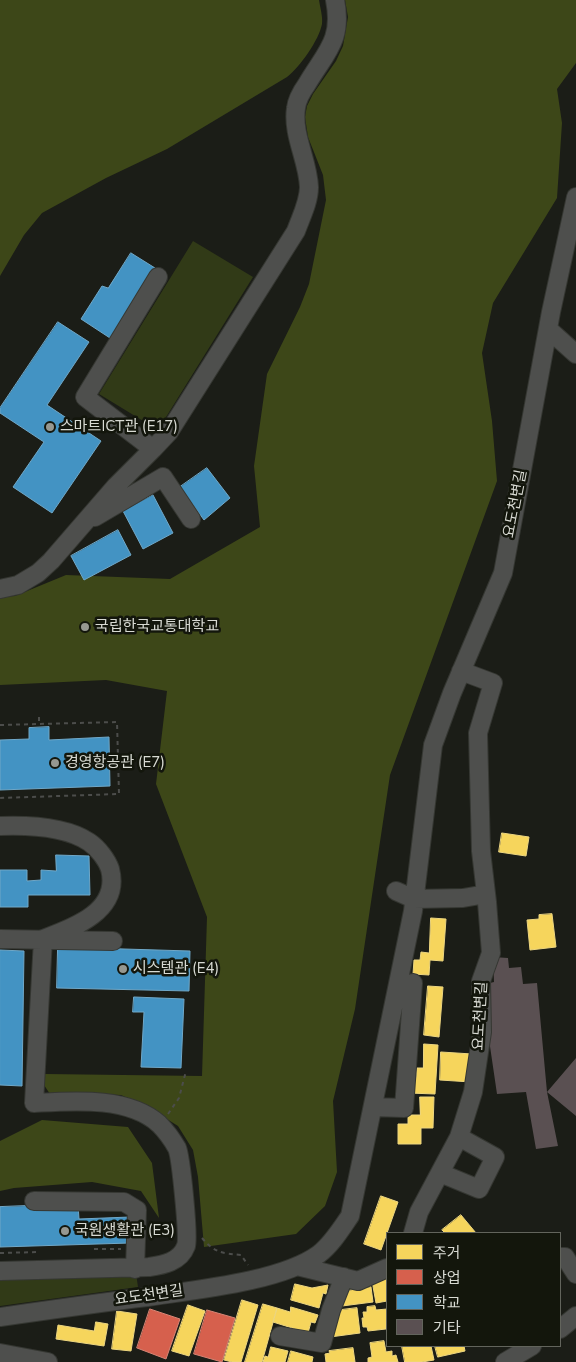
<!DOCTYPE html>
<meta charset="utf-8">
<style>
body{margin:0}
#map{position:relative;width:576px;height:1362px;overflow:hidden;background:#1b1d17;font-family:"Nunito Sans","Noto Sans KR",sans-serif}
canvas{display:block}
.legend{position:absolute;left:386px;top:1232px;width:175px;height:115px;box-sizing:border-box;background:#13160c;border:1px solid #62645c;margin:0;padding:6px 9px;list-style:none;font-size:15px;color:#d8dad3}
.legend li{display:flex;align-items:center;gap:10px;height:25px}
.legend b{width:25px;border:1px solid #62645c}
</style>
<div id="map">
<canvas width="576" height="1362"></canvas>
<ul class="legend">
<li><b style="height:14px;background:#f6d55c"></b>주거</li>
<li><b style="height:14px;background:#d6604d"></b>상업</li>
<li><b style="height:14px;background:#4393c3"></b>학교</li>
<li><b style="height:14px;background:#5a5052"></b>기타</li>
</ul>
</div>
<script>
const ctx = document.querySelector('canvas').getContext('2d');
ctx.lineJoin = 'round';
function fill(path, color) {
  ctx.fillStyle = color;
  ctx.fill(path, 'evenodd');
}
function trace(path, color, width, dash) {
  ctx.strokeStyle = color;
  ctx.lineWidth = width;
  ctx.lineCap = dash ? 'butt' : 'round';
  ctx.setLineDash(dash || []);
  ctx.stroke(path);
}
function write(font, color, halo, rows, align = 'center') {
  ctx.font = font + ' "Nunito Sans","Noto Sans KR",sans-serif';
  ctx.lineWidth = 5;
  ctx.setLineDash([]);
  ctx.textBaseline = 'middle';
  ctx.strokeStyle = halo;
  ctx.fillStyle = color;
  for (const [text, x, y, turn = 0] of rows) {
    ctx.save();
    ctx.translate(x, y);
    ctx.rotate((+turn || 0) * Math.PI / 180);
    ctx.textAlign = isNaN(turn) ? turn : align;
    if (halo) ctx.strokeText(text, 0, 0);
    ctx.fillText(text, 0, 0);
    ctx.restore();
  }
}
fill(new Path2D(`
 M 193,241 L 253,277 L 158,430 L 99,394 Z
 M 136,1273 L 138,1287 L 0,1306 L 0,1275 Z`), '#313a17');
fill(new Path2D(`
 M 0,0 L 319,0 C 320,7 323,17 322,24 C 319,40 300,67 287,77 L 167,149 L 106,178 L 42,213 L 24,235 L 0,276 Z
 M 345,0 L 576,0 L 576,63 L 557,89 L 562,123 L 557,198 L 493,303 L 482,353 L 492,421 L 497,481 L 390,775 L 355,1009 L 333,1101 L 337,1172 L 325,1206 L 296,1234 L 204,1247 L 198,1177 L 193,1150 L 178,1126 L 151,1109 L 121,1095 L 89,1094 L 52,1097 L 44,1085 L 45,1074 L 202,1076 L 207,917 L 156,784 L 167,691 L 106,680 L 0,685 L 0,597 L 15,596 L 66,575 L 170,579 L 260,527 L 254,466 L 267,374 L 300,307 L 309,284 L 326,200 L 323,175 L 308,137 L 305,117 L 307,106 L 313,94 L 336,61 L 343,46 L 348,17 Z
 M 42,1120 L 128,1127 L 152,1163 L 159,1218 L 141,1191 L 92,1182 L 14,1188 L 0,1191 L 0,1141 Z`), '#3d4718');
const homes = new Path2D(`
 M 502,833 L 529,837 L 526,856 L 499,852 Z
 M 552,914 L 556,947 L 530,950 L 527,920 L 539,919 L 539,915 Z
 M 431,918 L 446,919 L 443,961 L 430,960 L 429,975 L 413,974 L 414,960 L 420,960 L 421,952 L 429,953 Z
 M 428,986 L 443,987 L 439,1037 L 424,1035 Z
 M 424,1044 L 438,1045 L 435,1094 L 409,1093 L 410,1078 L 416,1078 L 417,1068 L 423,1068 Z
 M 441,1052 L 472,1054 L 471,1082 L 440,1080 Z
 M 420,1097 L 434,1097 L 433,1128 L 421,1128 L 421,1144 L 398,1144 L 398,1124 L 408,1124 L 408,1115 L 420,1115 Z
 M 381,1196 L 398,1202 L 381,1250 L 364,1244 Z
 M 461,1215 L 476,1233 L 445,1233 L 442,1230 Z
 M 387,1273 L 387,1301 L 376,1303 L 371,1275 Z
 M 295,1284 L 312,1288 L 328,1285 L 326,1294 L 323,1293 L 319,1308 L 291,1300 Z
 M 371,1287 L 373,1302 L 342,1306 L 340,1292 Z
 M 242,1300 L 258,1305 L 241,1362 L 232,1362 L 224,1360 Z
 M 263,1304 L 277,1308 L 262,1362 L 245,1362 Z
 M 188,1305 L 205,1311 L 189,1356 L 172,1351 Z
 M 375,1306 L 376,1310 L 387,1309 L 386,1329 L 368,1331 L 367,1327 L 363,1327 L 362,1318 L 364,1318 L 363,1312 L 367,1312 L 367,1307 Z
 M 291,1307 L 318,1315 L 315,1323 L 311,1322 L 308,1333 L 273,1322 L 277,1308 L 290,1312 Z
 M 357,1308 L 360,1333 L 330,1337 L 333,1311 Z
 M 117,1311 L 137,1314 L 131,1351 L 112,1349 Z
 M 96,1322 L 108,1324 L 104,1346 L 56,1339 L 58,1325 L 94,1331 Z
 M 384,1341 L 386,1352 L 392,1351 L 392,1356 L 396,1355 L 398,1362 L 368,1362 L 368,1358 L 372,1357 L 370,1343 Z
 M 402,1346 L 431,1346 L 434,1360 L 422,1362 L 405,1362 Z
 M 435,1346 L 464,1346 L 465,1351 L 438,1357 Z
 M 271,1347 L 288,1351 L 285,1362 L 263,1362 L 265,1356 L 268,1357 Z
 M 353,1348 L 355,1362 L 326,1362 L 325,1354 L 330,1353 L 329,1351 Z
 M 291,1351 L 313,1357 L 312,1362 L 288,1362 Z`);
fill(homes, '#f6d55c');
trace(homes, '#edd680', 1);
const shops = new Path2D(`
 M 150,1309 L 180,1319 L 166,1359 L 137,1348 Z
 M 207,1310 L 235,1318 L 222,1362 L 194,1354 Z`);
fill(shops, '#d6604d');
trace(shops, '#d78575', 1);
const schools = new Path2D(`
 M 131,253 L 155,268 L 110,338 L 81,319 L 102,286 L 108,288 Z
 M 58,322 L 89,342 L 47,405 L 101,441 L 52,513 L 13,487 L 44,442 L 0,413 L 0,408 Z
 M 207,468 L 230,498 L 204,520 L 180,487 Z
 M 153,495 L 173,533 L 143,549 L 123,511 Z
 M 118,530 L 131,555 L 84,580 L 71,556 Z
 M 49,727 L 49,740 L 109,737 L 110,786 L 0,790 L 0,740 L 29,739 L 29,728 Z
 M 56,855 L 89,856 L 90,895 L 28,895 L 28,907 L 0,907 L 0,870 L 27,870 L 27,881 L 41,880 L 41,870 L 56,871 Z
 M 58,947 L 190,951 L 189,991 L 57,988 Z
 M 0,950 L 24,951 L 22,1086 L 0,1085 Z
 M 134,997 L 184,999 L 181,1068 L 141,1067 L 144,1012 L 133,1012 Z
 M 78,1204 L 79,1219 L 130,1217 L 130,1243 L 0,1247 L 0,1207 Z`);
fill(schools, '#4393c3');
trace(schools, '#70a8c8', 1);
fill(new Path2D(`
 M 493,957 L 508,958 L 509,968 L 521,967 L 523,984 L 537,983 L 547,1092 L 576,1058 L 576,1116 L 547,1092 L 558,1146 L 536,1149 L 526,1092 L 497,1094 L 481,985 L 494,982 Z`), '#5a5052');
const minor = new Path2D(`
 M 548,329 L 576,354
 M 153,449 L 169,432 L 296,231 C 301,217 309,202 309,187 C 308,160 292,135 296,108 C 297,99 302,91 307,84 C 326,52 343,40 335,0
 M 95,517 L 163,477 L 191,519
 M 0,589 L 18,585 L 38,573 L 51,561 L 116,486 L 153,449 L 85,397 L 158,277
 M 0,826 C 28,825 65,826 89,842 C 98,848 107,860 110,869 C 121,911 73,928 43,939
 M 396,891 L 414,899 L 463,898 L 486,894
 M 0,939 L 113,941
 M 373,1107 L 404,1108 L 413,983
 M 440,1173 L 479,1189 L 495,1157 L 459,1137
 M 34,1201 L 124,1202 L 137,1210 L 135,1269
 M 413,1233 L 419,1212 L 459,1137 L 473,1092 L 482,1032 L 481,981 L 491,953 L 487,902 L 481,851 L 478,733 L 493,683 L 461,671
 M 560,1257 L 565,1257 L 576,1274
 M 297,1266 L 358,1281 L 387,1268
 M 0,1271 L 149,1267 C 163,1265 180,1262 186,1246 C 189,1237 181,1157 177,1148 C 173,1141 165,1130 159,1124 C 128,1096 72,1101 34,1103 L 43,939
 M 0,1317 C 49,1310 98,1303 147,1297 C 193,1290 281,1282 319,1254 C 332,1244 341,1229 350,1216 L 413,911 L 433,745 L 452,693 L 503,573 L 551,312 L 576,197
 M 560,1329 L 576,1316
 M 280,1336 L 322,1343 L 331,1310 L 344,1277
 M 0,1353 L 48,1362
 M 505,1362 L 532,1346`);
trace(minor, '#353732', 20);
trace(new Path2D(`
 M 39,717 L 39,724
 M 0,725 L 117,722 L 119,794 L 0,798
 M 168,1114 L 179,1098 L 186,1071
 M 202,1238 C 215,1253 221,1253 241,1255 L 248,1265
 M 94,1249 L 121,1249
 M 0,1253 L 39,1252`), '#4c4d4b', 2, [4, 4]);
trace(minor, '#4e4f4d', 18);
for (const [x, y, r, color] of [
 [50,427,5,"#969891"],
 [85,627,5,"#969891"],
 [55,763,5,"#969891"],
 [123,969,5,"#969891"],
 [65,1231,5,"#969891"]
]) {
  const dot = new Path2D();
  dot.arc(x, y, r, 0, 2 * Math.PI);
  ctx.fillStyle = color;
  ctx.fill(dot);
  trace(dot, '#13160c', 2);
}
write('15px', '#d8dad3', '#13160c', [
 ["스마트ICT관 (E17)",60,427],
 ["국립한국교통대학교",95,627],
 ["경영항공관 (E7)",65,763],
 ["시스템관 (E4)",133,969],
 ["국원생활관 (E3)",75,1231]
], 'left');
write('15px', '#d8dad3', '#13160c', [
 ["요도천변길",516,504,-79],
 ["요도천변길",481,1016,-87],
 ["요도천변길",149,1296,-8]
]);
</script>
